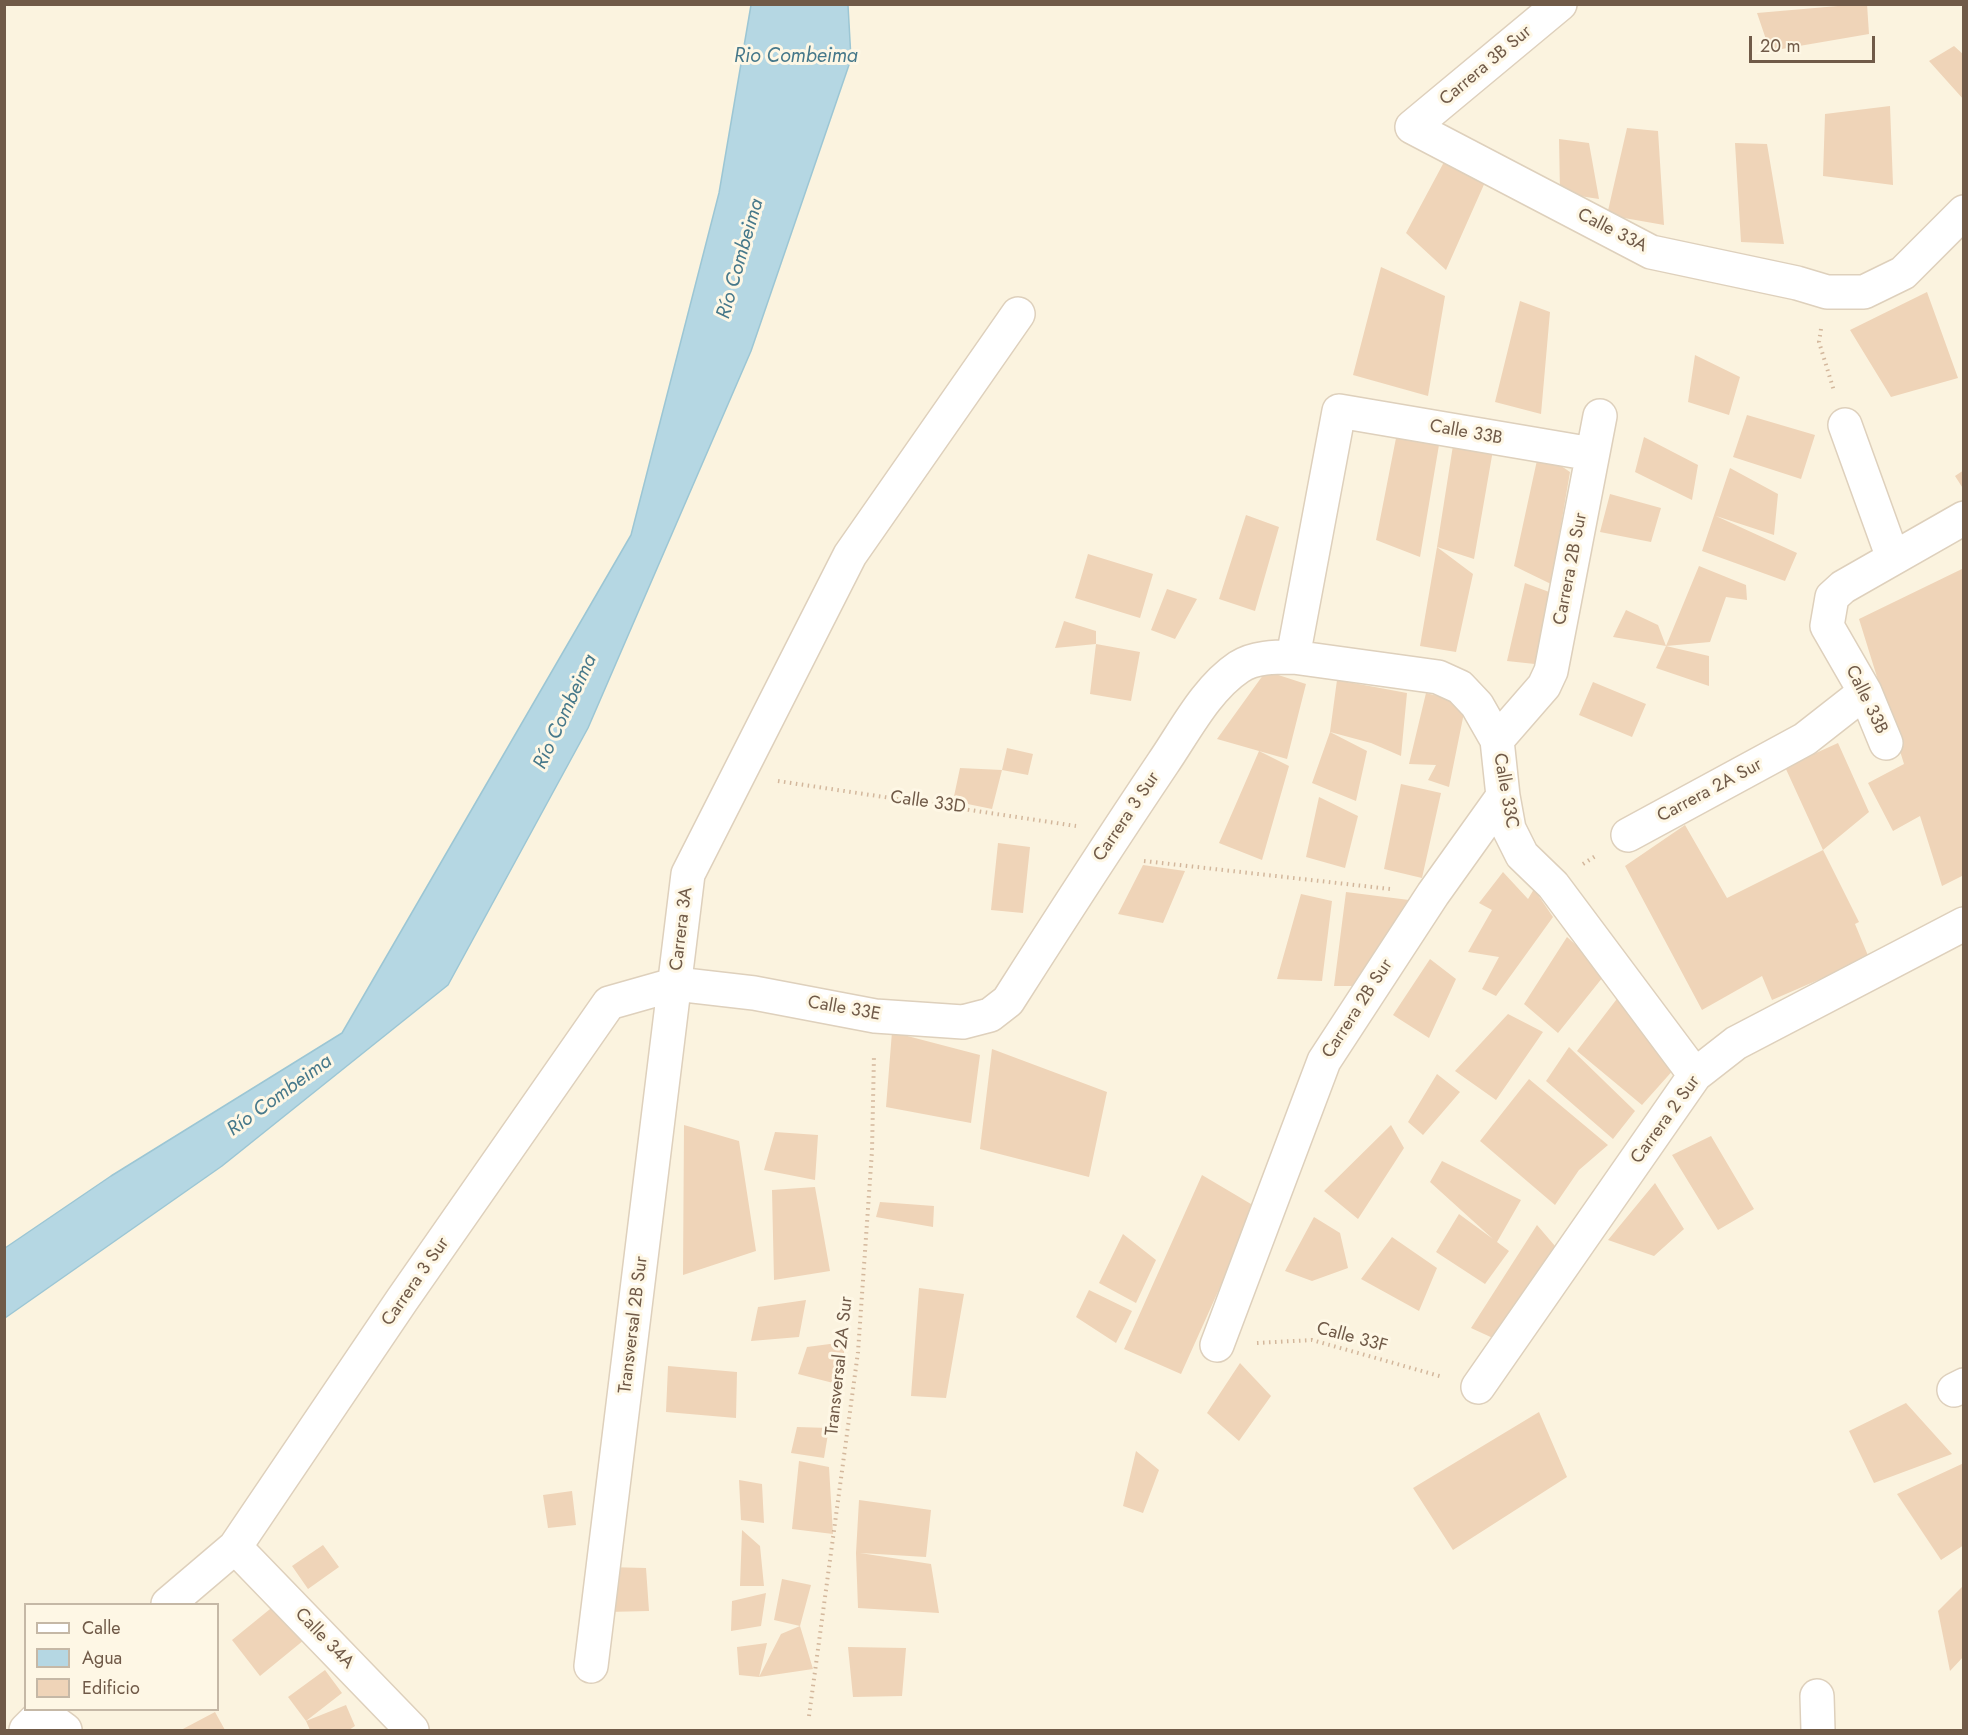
<!DOCTYPE html>
<meta charset="utf-8">
<style>
body{margin:0}
#map{position:relative;width:1968px;height:1735px;overflow:hidden;background:#fbf3df;font-family:Jost,sans-serif}
canvas{display:block}
.frame{position:absolute;inset:0;border:6px solid #705a48;pointer-events:none}
.legend{position:absolute;left:24px;top:1603px;width:195px;height:108px;box-sizing:border-box;background:#fef7e5;border:2px solid #c5b8a6;margin:0;padding:8px 10px;list-style:none;font-size:18px;color:#705a48}
.legend li{display:flex;align-items:center;gap:12px;height:30px}
.legend b{width:30px;border:2px solid #c5b8a6}
.scale{position:absolute;left:1749px;top:36px;width:126px;height:27px;box-sizing:border-box;border:3px solid #705a48;border-top:0;padding-left:8px;font-size:18px;line-height:21px;white-space:nowrap;color:#705a48;-webkit-text-stroke:4px #fef7e5;paint-order:stroke}
</style>
<div id="map">
<canvas width="1968" height="1735"></canvas>
<div class="frame"></div>
<ul class="legend">
<li><b style="height:8px;background:#fff"></b>Calle</li>
<li><b style="height:16px;background:#b5d7e3"></b>Agua</li>
<li><b style="height:16px;background:#efd4b8"></b>Edificio</li>
</ul>
<div class="scale">20 m</div>
</div>
<script>
const ctx = document.querySelector('canvas').getContext('2d');
ctx.lineJoin = 'round';
function fill(path, color) {
  ctx.fillStyle = color;
  ctx.fill(path, 'evenodd');
}
function trace(path, color, width, dash) {
  ctx.strokeStyle = color;
  ctx.lineWidth = width;
  ctx.lineCap = dash ? 'butt' : 'round';
  ctx.setLineDash(dash || []);
  ctx.stroke(path);
}
function write(font, color, halo, rows, align = 'center') {
  ctx.font = font + ' Jost,sans-serif';
  ctx.lineWidth = 6;
  ctx.setLineDash([]);
  ctx.textBaseline = 'middle';
  ctx.strokeStyle = halo;
  ctx.fillStyle = color;
  for (const [text, x, y, turn = 0] of rows) {
    ctx.save();
    ctx.translate(x, y);
    ctx.rotate((+turn || 0) * Math.PI / 180);
    ctx.textAlign = isNaN(turn) ? turn : align;
    if (halo) ctx.strokeText(text, 0, 0);
    ctx.fillText(text, 0, 0);
    ctx.restore();
  }
}
const water = new Path2D(`
 M 751,5 L 848,5 L 851,59 L 751,351 L 588,728 L 448,985 L 222,1166 L 5,1318 L 5,1248 L 111,1176 L 342,1033 L 631,535 L 719,193 Z`);
fill(water, '#b5d7e3');
trace(water, '#9cc6d4', 1.5);
fill(new Path2D(`
 M 1861,4 L 1867,4 L 1869,34 L 1770,51 L 1757,13 Z
 M 1954,46 L 1964,55 L 1964,100 L 1929,61 Z
 M 1890,106 L 1893,185 L 1823,176 L 1825,114 Z
 M 1627,128 L 1658,131 L 1664,225 L 1607,215 Z
 M 1559,139 L 1589,143 L 1599,199 L 1560,193 Z
 M 1735,143 L 1767,144 L 1784,244 L 1741,242 Z
 M 1451,149 L 1486,180 L 1446,270 L 1406,233 Z
 M 1381,267 L 1445,296 L 1428,396 L 1353,375 Z
 M 1927,292 L 1958,378 L 1891,397 L 1850,330 Z
 M 1520,301 L 1550,312 L 1541,414 L 1495,402 Z
 M 1695,355 L 1740,377 L 1729,415 L 1688,402 Z
 M 1747,415 L 1815,435 L 1801,479 L 1733,457 Z
 M 1397,433 L 1439,445 L 1420,557 L 1376,540 Z
 M 1644,437 L 1698,465 L 1692,500 L 1635,472 Z
 M 1454,439 L 1493,450 L 1474,559 L 1437,547 Z
 M 1539,451 L 1570,472 L 1551,584 L 1514,566 Z
 M 1730,468 L 1778,494 L 1774,535 L 1716,516 L 1797,553 L 1785,581 L 1702,551 Z
 M 1964,470 L 1964,490 L 1955,476 Z
 M 1610,494 L 1661,508 L 1651,542 L 1600,532 Z
 M 1246,515 L 1279,527 L 1255,611 L 1219,599 Z
 M 1437,547 L 1473,574 L 1456,652 L 1420,646 Z
 M 1088,554 L 1153,574 L 1140,618 L 1075,598 Z
 M 1699,566 L 1746,585 L 1747,600 L 1726,597 L 1710,642 L 1666,646 L 1709,656 L 1709,686 L 1656,668 L 1666,646 L 1613,637 L 1626,610 L 1658,625 L 1666,646 Z
 M 1964,568 L 1964,875 L 1942,886 L 1920,816 L 1893,831 L 1868,783 L 1904,764 L 1859,619 Z
 M 1525,583 L 1560,596 L 1544,665 L 1507,661 Z
 M 1167,589 L 1197,599 L 1175,639 L 1151,630 Z
 M 1064,621 L 1096,631 L 1096,644 L 1055,648 Z
 M 1096,644 L 1140,652 L 1131,701 L 1090,694 Z
 M 1266,671 L 1306,684 L 1287,759 L 1259,751 L 1289,766 L 1262,860 L 1219,843 L 1259,751 L 1217,739 Z
 M 1337,680 L 1407,693 L 1401,756 L 1371,743 L 1330,732 L 1367,751 L 1356,801 L 1312,783 L 1330,732 Z
 M 1593,682 L 1646,704 L 1632,737 L 1579,715 Z
 M 1426,693 L 1466,703 L 1449,787 L 1428,780 L 1436,765 L 1409,764 Z
 M 1838,743 L 1869,812 L 1823,850 L 1785,767 Z
 M 1007,748 L 1033,754 L 1028,775 L 1002,770 Z
 M 960,768 L 1002,770 L 992,809 L 953,801 Z
 M 1401,784 L 1441,793 L 1422,878 L 1384,869 Z
 M 1319,797 L 1358,816 L 1345,868 L 1306,857 Z
 M 1685,825 L 1727,898 L 1823,850 L 1859,922 L 1855,924 L 1869,958 L 1772,1000 L 1762,976 L 1702,1010 L 1625,866 Z
 M 998,843 L 1030,847 L 1023,913 L 991,910 Z
 M 1143,865 L 1185,871 L 1163,923 L 1118,914 Z
 M 1503,872 L 1528,899 L 1534,889 L 1553,917 L 1496,996 L 1482,989 L 1499,957 L 1468,952 L 1492,910 L 1479,903 Z
 M 1346,892 L 1409,900 L 1360,986 L 1334,986 Z
 M 1301,894 L 1332,901 L 1322,981 L 1277,979 Z
 M 1567,937 L 1607,972 L 1558,1033 L 1524,1004 Z
 M 1430,959 L 1456,979 L 1429,1038 L 1393,1015 Z
 M 1626,987 L 1675,1068 L 1642,1105 L 1577,1051 Z
 M 1508,1014 L 1543,1032 L 1496,1100 L 1455,1071 Z
 M 892,1032 L 980,1055 L 971,1123 L 886,1107 Z
 M 1569,1047 L 1635,1111 L 1613,1139 L 1546,1081 Z
 M 992,1049 L 1107,1092 L 1089,1177 L 980,1149 Z
 M 1437,1074 L 1460,1092 L 1423,1135 L 1408,1122 Z
 M 1529,1079 L 1608,1145 L 1579,1170 L 1555,1205 L 1480,1141 Z
 M 684,1125 L 739,1141 L 756,1251 L 683,1275 Z
 M 1391,1125 L 1404,1148 L 1358,1219 L 1324,1191 Z
 M 775,1132 L 818,1135 L 815,1180 L 764,1170 Z
 M 1711,1136 L 1754,1209 L 1718,1230 L 1672,1155 Z
 M 1442,1161 L 1521,1200 L 1497,1242 L 1509,1251 L 1485,1284 L 1436,1252 L 1459,1214 L 1493,1239 L 1430,1182 Z
 M 1202,1175 L 1256,1207 L 1181,1374 L 1124,1349 Z
 M 1655,1183 L 1684,1229 L 1654,1256 L 1608,1240 Z
 M 815,1187 L 830,1271 L 774,1280 L 772,1190 Z
 M 880,1202 L 934,1206 L 933,1227 L 876,1217 Z
 M 1314,1217 L 1340,1233 L 1348,1268 L 1312,1281 L 1285,1271 Z
 M 1537,1225 L 1555,1246 L 1495,1339 L 1471,1328 Z
 M 1123,1234 L 1156,1260 L 1136,1303 L 1099,1283 Z
 M 1392,1237 L 1437,1268 L 1419,1311 L 1361,1279 Z
 M 919,1288 L 964,1294 L 946,1398 L 911,1396 Z
 M 1089,1290 L 1132,1311 L 1116,1343 L 1076,1317 Z
 M 806,1300 L 799,1337 L 751,1341 L 758,1307 Z
 M 845,1342 L 841,1385 L 798,1374 L 807,1347 Z
 M 1240,1363 L 1271,1396 L 1239,1441 L 1207,1413 Z
 M 668,1366 L 737,1372 L 736,1418 L 666,1412 Z
 M 1906,1403 L 1952,1454 L 1874,1483 L 1849,1431 Z
 M 1539,1412 L 1567,1477 L 1453,1550 L 1413,1488 Z
 M 797,1427 L 829,1428 L 824,1458 L 791,1453 Z
 M 1136,1451 L 1159,1470 L 1143,1513 L 1123,1506 Z
 M 799,1461 L 829,1467 L 833,1534 L 792,1529 Z
 M 1964,1463 L 1964,1545 L 1941,1560 L 1897,1494 Z
 M 739,1480 L 762,1484 L 764,1523 L 741,1520 Z
 M 572,1491 L 576,1525 L 548,1528 L 543,1495 Z
 M 859,1500 L 931,1510 L 926,1557 L 860,1553 L 931,1564 L 939,1613 L 858,1608 L 856,1553 Z
 M 742,1530 L 760,1546 L 764,1586 L 740,1586 Z
 M 323,1545 L 339,1567 L 308,1589 L 292,1566 Z
 M 607,1567 L 646,1568 L 649,1611 L 607,1612 Z
 M 782,1579 L 811,1585 L 800,1626 L 813,1669 L 759,1677 L 739,1675 L 737,1647 L 767,1643 L 759,1677 L 781,1634 L 800,1626 L 774,1620 Z
 M 1964,1585 L 1964,1656 L 1950,1671 L 1938,1611 Z
 M 766,1593 L 761,1626 L 731,1631 L 732,1601 Z
 M 275,1605 L 304,1640 L 260,1676 L 232,1640 Z
 M 848,1647 L 906,1648 L 902,1696 L 853,1697 Z
 M 325,1670 L 342,1693 L 306,1721 L 288,1697 Z
 M 346,1705 L 355,1726 L 349,1730 L 310,1730 L 306,1721 Z
 M 215,1712 L 225,1730 L 181,1730 Z`), '#efd4b8');
const minor = new Path2D(`
 M 1560,4 L 1412,127 L 1651,252 L 1797,283 L 1827,292 L 1864,292 L 1903,273 L 1964,212
 M 1845,425 L 1893,558
 M 1293,657 L 1339,411 L 1592,454
 M 1497,740 L 1544,686 L 1551,671 L 1600,416
 M 1886,743 L 1865,692 L 1827,626 L 1832,597 L 1843,587 L 1964,518
 M 1628,835 L 1805,739 L 1865,692
 M 1217,1345 L 1324,1061 L 1433,894 L 1503,796
 M 1478,1387 L 1695,1075 L 1736,1043 L 1964,924
 M 1954,1390 L 1964,1385
 M 235,1547 L 412,1730
 M 168,1604 L 235,1547 L 402,1300 L 609,1003 L 676,984 L 754,993 L 875,1016 L 963,1022 L 990,1015 L 1008,1001 C 1059,921 1110,842 1163,763 C 1185,731 1206,689 1239,667 C 1254,657 1275,657 1293,657 L 1438,677 L 1460,687 L 1477,705 L 1497,740 L 1503,796 L 1509,829 L 1522,855 L 1553,885 L 1695,1075
 M 591,1666 L 688,874 L 850,555 L 1018,314
 M 1817,1696 L 1818,1730
 M 42,1713 L 65,1730
 M 26,1730 L 46,1710`);
trace(minor, '#ded0bc', 36);
trace(new Path2D(`
 M 1821,329 L 1819,342 L 1834,391
 M 778,781 L 1076,826
 M 1144,861 L 1390,889
 M 1583,864 L 1597,855
 M 1257,1343 L 1312,1340 L 1443,1377
 M 809,1716 L 858,1352 L 872,1151 L 874,1054`), '#d3b79c', 4, [1.5, 4.5]);
trace(minor, '#fff', 33);
write('18px', '#705a48', '#fef7e5', [
 ["Carrera 3B Sur",1486,66,-40],
 ["Calle 33A",1612,231,27],
 ["Calle 33B",1466,433,10],
 ["Carrera 2B Sur",1571,569,-79],
 ["Calle 33B",1866,700,64],
 ["Calle 33C",1505,791,80],
 ["Carrera 2A Sur",1710,791,-28],
 ["Calle 33D",928,803,8],
 ["Carrera 3 Sur",1127,817,-56],
 ["Carrera 3A",682,929,-83],
 ["Calle 33E",844,1009,10],
 ["Carrera 2B Sur",1358,1009,-57],
 ["Carrera 2 Sur",1666,1120,-54],
 ["Carrera 3 Sur",416,1282,-55],
 ["Transversal 2B Sur",634,1325,-83],
 ["Calle 33F",1352,1338,15],
 ["Transversal 2A Sur",840,1366,-84],
 ["Calle 34A",324,1639,46]
]);
write('italic 20px', '#46788a', '#fef7e5', [
 ["Rio Combeima",796,57],
 ["Río Combeima",741,259,-74],
 ["Río Combeima",566,712,-65],
 ["Río Combeima",280,1096,-36]
]);
</script>
